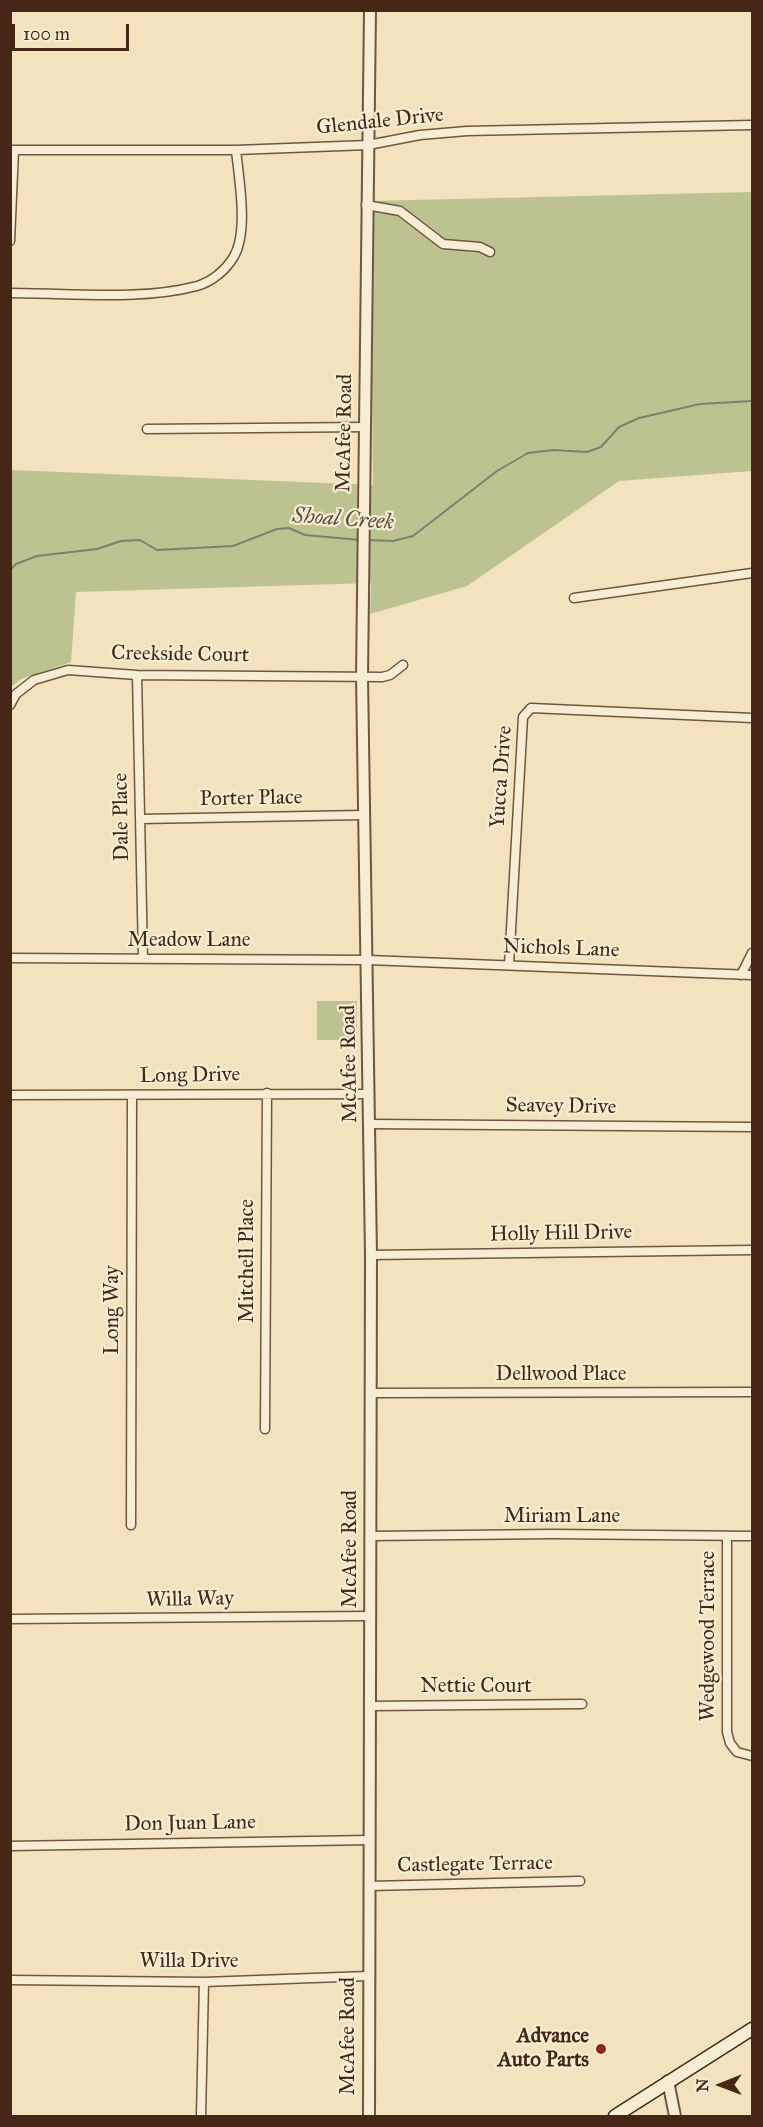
<!DOCTYPE html>
<style>
body{margin:0}
#map{position:relative;width:763px;height:2127px;overflow:hidden;background:#f2e2bd;font-family:"IM FELL Great Primer",serif}
canvas{display:block}
.frame{position:absolute;inset:0;border:12px solid #462617;pointer-events:none}
.north{position:absolute;left:691px;top:2055px;width:60px;height:60px;-webkit-text-stroke:4px #f7ecd4;paint-order:stroke;rotate:269deg;font-size:16px;font-weight:700;line-height:24px;text-align:center;color:#462617}
.north::after{content:'';display:block;margin:auto;width:21px;height:27px;background:#462617;clip-path:polygon(50% 0,100% 100%,50% 72%,0 100%)}
.scale{position:absolute;left:12px;top:24px;width:117px;height:27px;box-sizing:border-box;border:3px solid #462617;border-top:0;padding-left:8px;font-size:18px;line-height:21px;white-space:nowrap;color:#462617;-webkit-text-stroke:4px #f7ecd4;paint-order:stroke}
</style>
<div id="map">
<canvas width="763" height="2127"></canvas>
<div class="frame"></div>
<div class="north">N</div>
<div class="scale">100 m</div>
</div>
<script>
const ctx = document.querySelector('canvas').getContext('2d');
ctx.lineJoin = 'round';
function fill(path, color) {
  ctx.fillStyle = color;
  ctx.fill(path, 'evenodd');
}
function trace(path, color, width, dash) {
  ctx.strokeStyle = color;
  ctx.lineWidth = width;
  ctx.lineCap = dash ? 'butt' : 'round';
  ctx.setLineDash(dash || []);
  ctx.stroke(path);
}
function write(font, color, halo, rows, align = 'center') {
  ctx.font = font + ' "IM FELL Great Primer",serif';
  ctx.lineWidth = 4.5;
  ctx.setLineDash([]);
  ctx.textBaseline = 'middle';
  ctx.strokeStyle = halo;
  ctx.fillStyle = color;
  for (const [text, x, y, turn = 0] of rows) {
    ctx.save();
    ctx.translate(x, y);
    ctx.rotate((+turn || 0) * Math.PI / 180);
    ctx.textAlign = isNaN(turn) ? turn : align;
    if (halo) ctx.strokeText(text, 0, 0);
    ctx.fillText(text, 0, 0);
    ctx.restore();
  }
}
fill(new Path2D(`
 M 752,192 L 752,471 L 619,481 L 467,586 L 370,614 L 371,583 L 76,592 L 71,662 L 21,679 L 11,687 L 11,470 L 373,485 L 370,201 Z
 M 317,1001 L 357,1001 L 357,1040 L 317,1040 Z`), '#bcc390');
trace(new Path2D(`
 M 368,540 L 393,541 L 413,536 L 497,471 L 528,453 L 553,450 L 587,452 L 601,447 L 619,427 L 639,418 L 700,404 L 752,401
 M 10,570 L 16,564 L 37,556 L 97,549 L 121,541 L 140,540 L 157,550 L 233,546 L 277,529 L 289,528 L 305,535 L 360,540`), '#7a8171', 2);
const minor = new Path2D(`
 M 10,150 L 236,150 L 368,145 L 420,135 L 467,131 L 752,125
 M 366,205 L 400,211 L 443,244 L 480,247 L 490,252
 M 10,241 L 14,150
 M 10,293 C 69,293 141,301 197,286 C 211,282 225,271 233,258 C 249,233 239,180 236,150
 M 147,429 L 365,427
 M 574,598 L 752,573
 M 137,675 L 143,958
 M 10,705 L 16,694 L 34,680 L 68,670 L 137,675 L 382,677 L 390,675 L 403,665
 M 140,819 L 363,815
 M 10,958 L 368,960 L 752,975
 M 509,965 L 523,717 L 531,708 L 752,718
 M 741,975 L 752,953
 M 10,1095 L 369,1094
 M 370,1124 L 752,1127
 M 371,1255 L 752,1250
 M 370,1393 L 752,1392
 M 265,1429 L 267,1093
 M 131,1525 L 132,1095
 M 371,1536 L 552,1534 L 752,1536
 M 727,1537 L 727,1732 L 730,1743 L 737,1752 L 752,1756
 M 10,1619 L 370,1616
 M 371,1706 L 582,1704
 M 10,1846 L 370,1840
 M 370,1886 L 580,1881
 M 10,1980 L 204,1982 L 368,1976
 M 201,2116 L 204,1982`);
const tertiary = new Path2D(`
 M 668,2081 L 675,2116
 M 369,2116 L 371,1255 L 362,677 L 370,10`);
const secondary = new Path2D(`
 M 615,2116 L 752,2029`);
trace(minor, '#715540', 11);
trace(tertiary, '#715540', 14);
trace(secondary, '#462617', 15);
trace(minor, '#f7ecd4', 8);
trace(tertiary, '#f7ecd4', 10);
trace(secondary, '#f7ecd4', 12);
for (const [x, y, r, color] of [
 [601,2049,6,"#8f2418"]
]) {
  const dot = new Path2D();
  dot.arc(x, y, r, 0, 2 * Math.PI);
  ctx.fillStyle = color;
  ctx.fill(dot);
  trace(dot, '#f7ecd4', 2);
}
write('21px', '#462617', '#f7ecd4', [
 ["Glendale Drive",380,122,-6],
 ["McAfee Road",345,433,-89],
 ["Creekside Court",180,655,1],
 ["Yucca Drive",502,777,-86],
 ["Porter Place",251,799,-1],
 ["Dale Place",122,817,-91],
 ["Meadow Lane",189,941],
 ["Nichols Lane",561,949,2],
 ["McAfee Road",350,1064,-91],
 ["Long Drive",190,1076,-1],
 ["Seavey Drive",561,1107,1],
 ["Holly Hill Drive",561,1234,-1],
 ["Mitchell Place",248,1261,-90],
 ["Long Way",113,1310,-90],
 ["Dellwood Place",561,1375],
 ["Miriam Lane",562,1517],
 ["McAfee Road",351,1549,-90],
 ["Willa Way",190,1600,-1],
 ["Wedgewood Terrace",709,1636,-90],
 ["Nettie Court",476,1687],
 ["Don Juan Lane",190,1824,-1],
 ["Castlegate Terrace",475,1865,-1],
 ["Willa Drive",189,1962],
 ["McAfee Road",349,2036,-90]
]);
write('bold 21px', '#462617', '#f7ecd4', [
 ["Advance",589,2037],
 ["Auto Parts",589,2061]
], 'right');
write('italic 22px', '#5c4c3c', '#f7ecd4', [
 ["Shoal Creek",343,520,4]
]);
</script>
